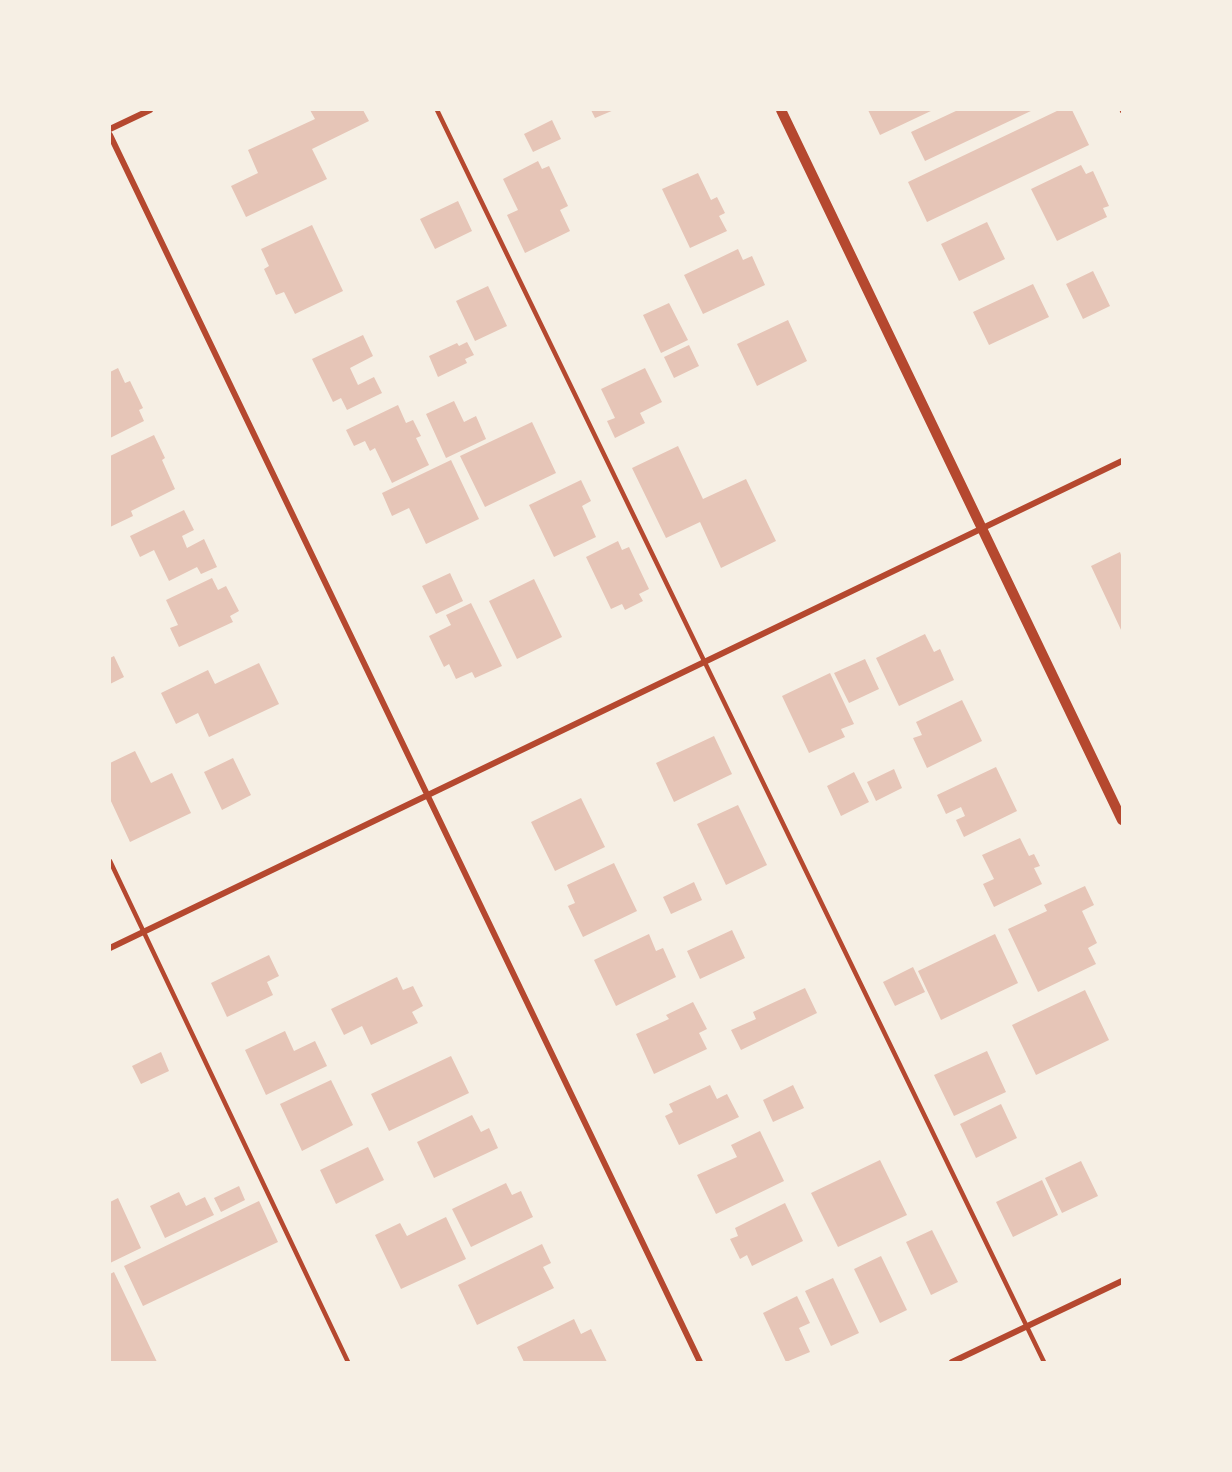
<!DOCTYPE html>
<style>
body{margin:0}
#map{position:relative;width:1232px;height:1472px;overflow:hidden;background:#f6efe4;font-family:"Times New Roman",serif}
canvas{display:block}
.frame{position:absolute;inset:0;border:111px solid #f6efe4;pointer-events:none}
</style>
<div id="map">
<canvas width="1232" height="1472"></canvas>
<div class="frame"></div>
</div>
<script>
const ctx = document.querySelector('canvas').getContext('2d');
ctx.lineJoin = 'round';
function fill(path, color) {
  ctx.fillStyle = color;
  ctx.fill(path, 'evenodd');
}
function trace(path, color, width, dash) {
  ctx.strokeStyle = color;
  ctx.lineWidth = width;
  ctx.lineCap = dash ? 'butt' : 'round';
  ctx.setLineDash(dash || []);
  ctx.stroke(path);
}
fill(new Path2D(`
 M 310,110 L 363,110 L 369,121 L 312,149 L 327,179 L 246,217 L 231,186 L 258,173 L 248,150 L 315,119 Z
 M 591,110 L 614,110 L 595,118 Z
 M 868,110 L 933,110 L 880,135 Z
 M 958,110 L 1033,110 L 925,161 L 911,132 Z
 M 1059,110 L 1072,110 L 1089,145 L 927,222 L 908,182 Z
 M 552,120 L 561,139 L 533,152 L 524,134 Z
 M 538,161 L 542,169 L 549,166 L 568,206 L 560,210 L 570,231 L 525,253 L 507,215 L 518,210 L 503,179 Z
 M 1081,165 L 1086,174 L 1093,171 L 1109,206 L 1103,208 L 1107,217 L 1057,241 L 1031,189 Z
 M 698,173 L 711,200 L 717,197 L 725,213 L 719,216 L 727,231 L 690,248 L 662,189 Z
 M 458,201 L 472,231 L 435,249 L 420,219 Z
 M 987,222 L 1005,259 L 959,281 L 941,244 Z
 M 312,225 L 343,291 L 295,314 L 284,292 L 276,295 L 264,269 L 269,266 L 261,249 Z
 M 738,249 L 743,260 L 752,256 L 765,285 L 703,314 L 684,275 Z
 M 1093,271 L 1110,306 L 1083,319 L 1066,284 Z
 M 1033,284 L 1049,317 L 989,345 L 973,312 Z
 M 488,286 L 507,326 L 475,341 L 456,301 Z
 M 669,303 L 688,340 L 661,353 L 643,315 Z
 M 788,320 L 807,361 L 757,386 L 737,344 Z
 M 363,335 L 373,356 L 350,368 L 358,385 L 374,377 L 382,393 L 347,410 L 341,398 L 333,402 L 312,359 Z
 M 467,342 L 474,355 L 465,359 L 467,363 L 438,377 L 429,356 L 457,343 L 459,346 Z
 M 689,345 L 699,366 L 674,378 L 664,357 Z
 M 118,368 L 125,383 L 130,381 L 143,408 L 139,410 L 144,421 L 110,438 L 110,372 Z
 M 645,368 L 662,402 L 640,413 L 645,423 L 615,438 L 607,421 L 615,418 L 601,389 Z
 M 454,401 L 464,422 L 476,416 L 486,439 L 446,458 L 426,414 Z
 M 398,405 L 406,423 L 413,420 L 421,436 L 416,438 L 429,465 L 392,483 L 375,448 L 370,451 L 365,441 L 354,446 L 346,430 Z
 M 532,422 L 556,473 L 485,507 L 460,456 Z
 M 154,435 L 165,458 L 162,460 L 175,489 L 131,511 L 133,516 L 110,527 L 110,456 Z
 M 678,446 L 703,499 L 746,479 L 776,541 L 721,568 L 700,522 L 666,538 L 632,468 Z
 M 451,460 L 479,519 L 426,544 L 409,508 L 392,516 L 382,493 Z
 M 581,480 L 591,501 L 582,506 L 596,537 L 554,557 L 529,505 Z
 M 184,510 L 194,530 L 182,536 L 187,548 L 204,539 L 217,567 L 201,574 L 197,567 L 169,581 L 154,550 L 140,557 L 130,536 Z
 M 618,541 L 622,550 L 629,547 L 649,589 L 639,594 L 643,601 L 625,610 L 622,604 L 611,609 L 586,557 Z
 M 1120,552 L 1122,558 L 1122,632 L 1091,566 Z
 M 450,573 L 463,601 L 436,614 L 422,586 Z
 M 212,578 L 218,590 L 226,586 L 239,611 L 230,616 L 233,622 L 179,647 L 170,628 L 178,625 L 166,600 Z
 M 534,579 L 562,637 L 517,659 L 489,601 Z
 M 471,603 L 502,666 L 475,678 L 472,672 L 456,679 L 449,664 L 444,667 L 429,636 L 451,625 L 446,615 Z
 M 925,634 L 934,652 L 940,649 L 954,680 L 899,706 L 876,658 Z
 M 114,656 L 124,677 L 110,684 L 110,658 Z
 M 865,659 L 879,689 L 849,703 L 834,673 Z
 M 259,663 L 279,704 L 209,737 L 198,713 L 176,724 L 161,693 L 208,670 L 215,684 Z
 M 830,673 L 854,724 L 841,729 L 845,737 L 809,753 L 782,696 Z
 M 962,700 L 982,741 L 927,768 L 913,738 L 922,735 L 916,722 Z
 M 714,736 L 732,774 L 674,802 L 656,763 Z
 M 135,751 L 151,783 L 172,773 L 191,813 L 130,842 L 110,799 L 110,763 Z
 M 233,758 L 251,795 L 222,810 L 204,772 Z
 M 996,767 L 1017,811 L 964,837 L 956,820 L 965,816 L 961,807 L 946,814 L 937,795 Z
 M 894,769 L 902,788 L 876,801 L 867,782 Z
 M 854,772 L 869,802 L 841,816 L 827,786 Z
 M 581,798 L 605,847 L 555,871 L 531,822 Z
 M 738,805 L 767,865 L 726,885 L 697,824 Z
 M 1020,838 L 1029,856 L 1034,854 L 1040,866 L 1034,868 L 1042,884 L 994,907 L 983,884 L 994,879 L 982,855 Z
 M 614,863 L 637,911 L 583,937 L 568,906 L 575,903 L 567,885 Z
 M 694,882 L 702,900 L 671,914 L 663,897 Z
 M 1085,886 L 1094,905 L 1082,911 L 1097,943 L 1088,948 L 1096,964 L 1038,992 L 1008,929 L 1047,911 L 1044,905 Z
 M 732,930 L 745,958 L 700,979 L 687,951 Z
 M 649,934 L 656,951 L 663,948 L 676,977 L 616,1006 L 594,960 Z
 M 995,934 L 1018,983 L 941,1020 L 918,971 Z
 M 269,955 L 279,976 L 267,982 L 273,995 L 227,1017 L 211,983 Z
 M 913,967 L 925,992 L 895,1006 L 883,982 Z
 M 397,977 L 403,990 L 413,986 L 423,1006 L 412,1012 L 418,1023 L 371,1045 L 362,1026 L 344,1035 L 331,1009 Z
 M 805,988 L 817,1013 L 741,1050 L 731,1030 L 756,1019 L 753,1012 Z
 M 1085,990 L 1109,1040 L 1036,1075 L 1012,1025 Z
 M 693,1002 L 707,1029 L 699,1033 L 707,1049 L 654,1074 L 636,1034 L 669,1019 L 666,1015 Z
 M 285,1031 L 294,1051 L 315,1041 L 327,1066 L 266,1095 L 245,1050 Z
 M 987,1051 L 1006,1092 L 954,1116 L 934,1075 Z
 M 161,1052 L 169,1071 L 141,1084 L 132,1066 Z
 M 451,1056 L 469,1093 L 389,1131 L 371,1094 Z
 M 331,1080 L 353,1125 L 302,1151 L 280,1104 Z
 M 710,1085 L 717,1099 L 727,1094 L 739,1117 L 679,1145 L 665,1116 L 673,1112 L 669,1104 Z
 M 793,1085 L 804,1108 L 773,1122 L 763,1100 Z
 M 1001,1104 L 1017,1138 L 976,1158 L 960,1124 Z
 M 472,1115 L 481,1132 L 489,1128 L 498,1148 L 434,1178 L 417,1142 Z
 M 760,1131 L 784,1181 L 716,1214 L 697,1175 L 737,1157 L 731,1145 Z
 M 368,1147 L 384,1180 L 336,1204 L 320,1170 Z
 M 880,1160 L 907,1215 L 838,1247 L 811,1193 Z
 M 1081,1161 L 1098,1196 L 1062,1213 L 1045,1178 Z
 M 1042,1180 L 1058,1215 L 1013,1237 L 996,1202 Z
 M 506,1183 L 512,1195 L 521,1191 L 533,1217 L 471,1247 L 452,1209 Z
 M 239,1186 L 245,1200 L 221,1212 L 214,1198 Z
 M 179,1192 L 186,1206 L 205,1197 L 214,1215 L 165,1238 L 150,1206 Z
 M 118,1198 L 141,1248 L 110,1263 L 110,1202 Z
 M 259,1201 L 278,1242 L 143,1306 L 124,1266 Z
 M 785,1203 L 803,1241 L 752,1266 L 747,1255 L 740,1259 L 730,1239 L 738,1236 L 735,1228 Z
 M 446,1217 L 466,1259 L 401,1289 L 375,1235 L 400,1223 L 407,1236 Z
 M 932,1230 L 958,1282 L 931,1295 L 906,1242 Z
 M 542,1244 L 551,1263 L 543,1267 L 554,1288 L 477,1325 L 458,1285 Z
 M 881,1256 L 907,1310 L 880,1323 L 854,1269 Z
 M 114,1272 L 157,1362 L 110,1362 L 110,1274 Z
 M 833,1278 L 859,1333 L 831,1346 L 805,1291 Z
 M 797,1296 L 810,1323 L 799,1328 L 810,1352 L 786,1362 L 763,1313 Z
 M 574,1319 L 581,1334 L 591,1329 L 607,1362 L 524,1362 L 517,1347 Z`), '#e6c5b7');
trace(new Path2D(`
 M 437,110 L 1044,1362
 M 1122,110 L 1122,111
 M 110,861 L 348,1362`), '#b5482f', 4.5);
trace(new Path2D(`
 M 110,129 L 150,110
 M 110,135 L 700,1362
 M 110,948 L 1122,461
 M 952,1362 L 1122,1281`), '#b5482f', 6);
trace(new Path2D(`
 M 781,110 L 1122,820`), '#b5482f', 10);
</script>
